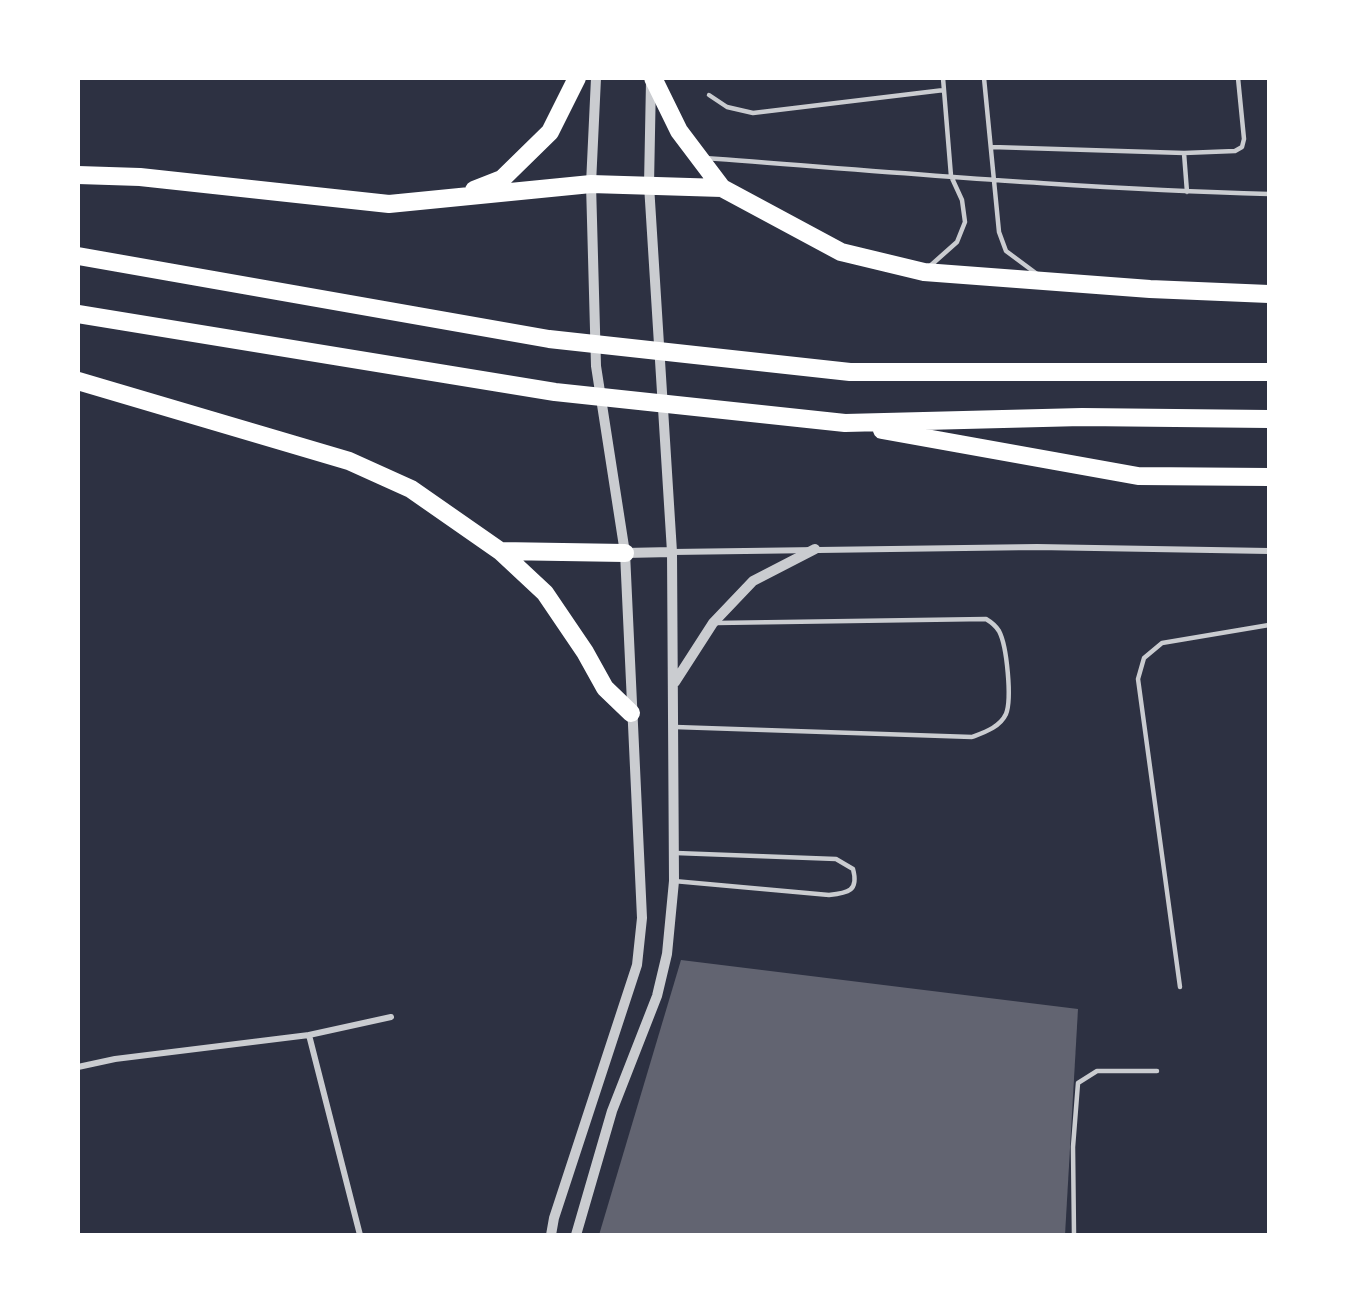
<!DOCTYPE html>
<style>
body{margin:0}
#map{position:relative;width:1347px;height:1313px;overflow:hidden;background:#2d3142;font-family:"Asap Condensed",sans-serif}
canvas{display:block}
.frame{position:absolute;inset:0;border:80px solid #fff;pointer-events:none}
</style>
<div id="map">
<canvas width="1347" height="1313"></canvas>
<div class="frame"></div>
</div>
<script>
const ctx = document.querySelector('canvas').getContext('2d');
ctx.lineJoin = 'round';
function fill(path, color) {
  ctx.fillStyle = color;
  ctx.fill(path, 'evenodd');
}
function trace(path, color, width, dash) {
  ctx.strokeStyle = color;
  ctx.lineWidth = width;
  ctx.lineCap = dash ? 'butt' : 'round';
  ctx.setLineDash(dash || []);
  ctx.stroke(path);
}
fill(new Path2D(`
 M 681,960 L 1078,1009 L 1065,1235 L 599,1235 Z`), '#626471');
trace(new Path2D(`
 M 984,78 L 999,232 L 1006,251 L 1037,274
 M 709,95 L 727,107 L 753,113 L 944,90
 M 992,147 L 1184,153 L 1235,151 L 1242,147 L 1244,139 L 1238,78
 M 1184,153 L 1187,192
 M 705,158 C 893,172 1080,189 1269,194
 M 930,266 L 957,242 L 965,222 L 962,200 L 951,176 L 943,78
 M 675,727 L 972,737 C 985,732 1000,727 1006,714 C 1012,699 1007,646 999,631 C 996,626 991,622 986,619 L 716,623
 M 674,881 L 829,895 C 848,893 859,891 853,869 L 836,859 L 676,853
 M 1180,987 L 1138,679 L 1144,658 L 1162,643 L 1269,625
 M 1074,1235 L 1073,1147 L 1078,1083 L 1097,1071 L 1157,1071`), '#caccd0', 4.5);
trace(new Path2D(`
 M 672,552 L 1037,547 L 1269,551
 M 309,1035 L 360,1235
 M 78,1067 L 115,1059 L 309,1035 L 391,1017`), '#caccd0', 6);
trace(new Path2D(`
 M 625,553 L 672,552
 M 675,682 L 713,623 L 753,581 L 815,549
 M 551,1235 L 554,1218 L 637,965 L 642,918 L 625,553 L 596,366 L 591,184 L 596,78
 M 576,1235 L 612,1111 L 657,996 L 667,954 L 674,881 L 672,552 L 649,185 L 651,81`), '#caccd0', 10);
trace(new Path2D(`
 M 653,78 L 679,131 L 722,188 L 841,252 L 924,272 L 1150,289 L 1269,294
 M 78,175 L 140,177 L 389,204 L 591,184 L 722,188
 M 474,190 L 502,179 L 550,132 L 577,78
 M 78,256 L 549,339 L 850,372 L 1269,372
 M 78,314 L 555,392 L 845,423 L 1082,417 L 1269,419
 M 78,381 L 349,461 L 411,489 L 500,551 L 545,593 L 585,652 L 605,688 L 631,713
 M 882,430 L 1138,476 L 1269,477
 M 500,551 L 625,553`), '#fff', 18);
</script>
